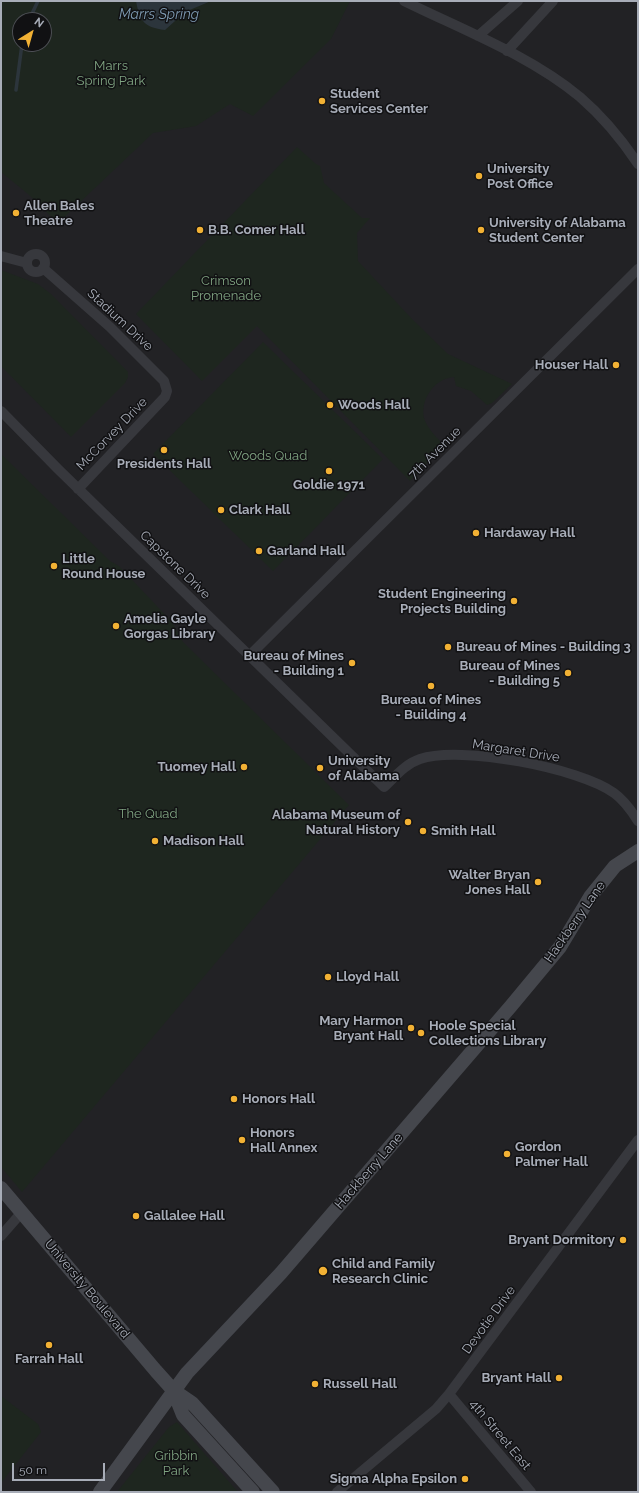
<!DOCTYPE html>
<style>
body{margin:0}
#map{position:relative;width:639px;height:1493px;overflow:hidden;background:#161618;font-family:Raleway,sans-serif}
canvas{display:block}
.frame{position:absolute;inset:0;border:2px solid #a8adb8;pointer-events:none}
.north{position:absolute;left:12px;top:12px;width:40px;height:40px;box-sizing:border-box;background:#111113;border:1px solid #4d4f55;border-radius:50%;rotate:37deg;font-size:11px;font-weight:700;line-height:16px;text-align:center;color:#a8adb8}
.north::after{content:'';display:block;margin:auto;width:14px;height:18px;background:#f2b134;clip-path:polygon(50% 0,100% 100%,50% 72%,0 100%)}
.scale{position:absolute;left:12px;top:1463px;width:93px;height:18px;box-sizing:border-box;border:2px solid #a8adb8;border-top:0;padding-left:5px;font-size:12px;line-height:14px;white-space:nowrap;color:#a8adb8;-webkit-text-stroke:3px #111113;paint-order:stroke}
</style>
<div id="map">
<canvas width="639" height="1493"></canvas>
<div class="frame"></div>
<div class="north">N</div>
<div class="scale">50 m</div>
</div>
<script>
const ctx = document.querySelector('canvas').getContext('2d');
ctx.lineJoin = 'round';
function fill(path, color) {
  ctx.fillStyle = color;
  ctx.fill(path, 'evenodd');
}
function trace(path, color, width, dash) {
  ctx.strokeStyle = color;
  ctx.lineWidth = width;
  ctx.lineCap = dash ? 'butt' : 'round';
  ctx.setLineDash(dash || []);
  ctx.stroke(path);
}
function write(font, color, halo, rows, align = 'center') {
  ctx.font = font + ' Raleway,sans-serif';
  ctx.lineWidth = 3;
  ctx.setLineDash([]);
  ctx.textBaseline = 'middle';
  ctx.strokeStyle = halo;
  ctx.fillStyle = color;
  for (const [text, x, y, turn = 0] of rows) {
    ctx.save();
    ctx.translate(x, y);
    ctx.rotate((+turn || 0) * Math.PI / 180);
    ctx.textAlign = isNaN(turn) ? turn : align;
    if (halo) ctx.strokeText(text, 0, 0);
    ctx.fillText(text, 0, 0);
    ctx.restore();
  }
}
fill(new Path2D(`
 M 1,1 L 638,1 L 638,1492 L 1,1492 ZM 20,20 L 44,20 L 44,44 L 20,44 Z`), '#222225');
fill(new Path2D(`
 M 1,1 L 350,1 L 331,39 L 253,116 L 230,104 L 196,126 L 153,133 L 58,223 L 28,194 L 1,172 ZM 20,20 L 44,20 L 44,44 L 20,44 Z
 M 297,147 L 316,164 L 320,166 L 324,183 L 362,218 L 370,218 L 357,233 L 358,261 L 412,319 L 448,354 L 512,384 L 492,403 L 487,405 L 471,391 L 456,386 L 454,377 C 434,378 418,402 425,421 C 429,430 437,438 444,445 L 410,481 L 257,326 L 202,381 L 136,314 Z
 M 1,270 L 38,284 L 51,294 L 128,372 L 128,377 L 125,383 L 71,437 L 1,366 Z
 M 263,342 L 383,459 L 273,571 L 153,454 Z
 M 1,454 L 110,561 L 119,566 L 172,622 L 183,642 L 349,805 L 22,1192 L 1,1167 Z
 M 1,1396 L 38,1424 L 41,1432 L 1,1483 Z
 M 177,1422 L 238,1492 L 117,1492 L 169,1427 Z`), '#1e261f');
fill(new Path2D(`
 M 136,1 L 211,1 L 185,12 L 165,30 C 144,27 140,22 136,1 Z`), '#2c353c');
trace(new Path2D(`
 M 29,20 L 38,1
 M 16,90 L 22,44`), '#2c353c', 3.5);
trace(new Path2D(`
 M 404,1 C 463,30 529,55 580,97 C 602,116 622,140 638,164
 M 478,36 L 518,1
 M 507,51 L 553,1
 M27 263a9 9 0 1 1 18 0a9 9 0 1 1-18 0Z
 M 1,256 L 27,263
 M 43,268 L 110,327 L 164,381 L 167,391 L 165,397 L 78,489
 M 1,411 L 58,469 L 384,787 C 395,777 405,764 420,759 C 460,745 580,768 614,793 C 624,800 631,810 638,821
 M 249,656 L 638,269
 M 1,1236 L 22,1212
 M 449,1394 L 531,1492
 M 337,1492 L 436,1409 L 449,1394 L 638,1140`), '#37383d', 10);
trace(new Path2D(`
 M 1,1188 L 156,1371 L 173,1390 L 192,1403 L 273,1492
 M 173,1390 L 183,1415 L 253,1492
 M 100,1492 L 187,1373 L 281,1273 L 511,1006 L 560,947 L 590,897 L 615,866 L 638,851`), '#45474d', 14);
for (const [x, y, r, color] of [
 [322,101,4,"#f2b134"],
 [479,176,4,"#f2b134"],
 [16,213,4,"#f2b134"],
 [200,230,4,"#f2b134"],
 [481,230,4,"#f2b134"],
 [616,365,4,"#f2b134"],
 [330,405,4,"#f2b134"],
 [164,450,4,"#f2b134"],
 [329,471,4,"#f2b134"],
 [221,510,4,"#f2b134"],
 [476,533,4,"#f2b134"],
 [259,551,4,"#f2b134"],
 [54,566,4,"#f2b134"],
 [514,601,4,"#f2b134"],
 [116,626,4,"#f2b134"],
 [448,647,4,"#f2b134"],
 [352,663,4,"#f2b134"],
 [568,673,4,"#f2b134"],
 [431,686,4,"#f2b134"],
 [244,767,4,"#f2b134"],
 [320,768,4,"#f2b134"],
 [408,822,4,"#f2b134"],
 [423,831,4,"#f2b134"],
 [155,841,4,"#f2b134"],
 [538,882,4,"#f2b134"],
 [328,977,4,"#f2b134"],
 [411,1028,4,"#f2b134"],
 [421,1033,4,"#f2b134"],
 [234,1099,4,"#f2b134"],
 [242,1140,4,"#f2b134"],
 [507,1154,4,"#f2b134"],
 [136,1216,4,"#f2b134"],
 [623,1240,4,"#f2b134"],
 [323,1271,5,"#f2b134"],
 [49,1345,4,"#f2b134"],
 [559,1378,4,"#f2b134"],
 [315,1384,4,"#f2b134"],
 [465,1479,4,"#f2b134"]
]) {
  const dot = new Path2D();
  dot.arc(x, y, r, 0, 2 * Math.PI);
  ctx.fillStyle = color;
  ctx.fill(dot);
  trace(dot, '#111113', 1.5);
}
write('13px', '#7fa381', '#111113', [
 ["Marrs",111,66],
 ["Spring Park",111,81],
 ["Crimson",226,281],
 ["Promenade",226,296],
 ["Woods Quad",268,456],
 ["The Quad",148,814],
 ["Gribbin",176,1456],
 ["Park",176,1471]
]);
write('bold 13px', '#a8adb8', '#111113', [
 ["Student",330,94],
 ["Services Center",330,109],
 ["University",487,169],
 ["Post Office",487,184],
 ["Allen Bales",24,206],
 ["Theatre",24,221],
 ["University of Alabama",489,223],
 ["Student Center",489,238],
 ["B.B. Comer Hall",208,230],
 ["Houser Hall",608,365,"right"],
 ["Woods Hall",338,405],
 ["Presidents Hall",164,464,"center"],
 ["Goldie 1971",329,485,"center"],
 ["Clark Hall",229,510],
 ["Hardaway Hall",484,533],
 ["Garland Hall",267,551],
 ["Little",62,559],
 ["Round House",62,574],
 ["Student Engineering",506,594,"right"],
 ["Projects Building",506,609,"right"],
 ["Amelia Gayle",124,619],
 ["Gorgas Library",124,634],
 ["Bureau of Mines - Building 3",456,647],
 ["Bureau of Mines",344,656,"right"],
 ["- Building 1",344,671,"right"],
 ["Bureau of Mines",560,666,"right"],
 ["- Building 5",560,681,"right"],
 ["Bureau of Mines",431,700,"center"],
 ["- Building 4",431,715,"center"],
 ["University",328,761],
 ["of Alabama",328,776],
 ["Tuomey Hall",236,767,"right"],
 ["Alabama Museum of",400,815,"right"],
 ["Natural History",400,830,"right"],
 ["Smith Hall",431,831],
 ["Madison Hall",163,841],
 ["Walter Bryan",530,875,"right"],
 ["Jones Hall",530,890,"right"],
 ["Lloyd Hall",336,977],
 ["Mary Harmon",403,1021,"right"],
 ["Bryant Hall",403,1036,"right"],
 ["Hoole Special",429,1026],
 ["Collections Library",429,1041],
 ["Honors Hall",242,1099],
 ["Honors",250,1133],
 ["Hall Annex",250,1148],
 ["Gordon",515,1147],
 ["Palmer Hall",515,1162],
 ["Gallalee Hall",144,1216],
 ["Bryant Dormitory",615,1240,"right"],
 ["Child and Family",332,1264],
 ["Research Clinic",332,1279],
 ["Farrah Hall",49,1359,"center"],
 ["Bryant Hall",551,1378,"right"],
 ["Russell Hall",323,1384],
 ["Sigma Alpha Epsilon",457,1479,"right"]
], 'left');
write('13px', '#a8adb8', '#111113', [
 ["Stadium Drive",120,320,43],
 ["McCorvey Drive",112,434,-46],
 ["7th Avenue",435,453,-45],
 ["Capstone Drive",175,565,44],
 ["Margaret Drive",516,751,9],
 ["Hackberry Lane",575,922,-55],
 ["Hackberry Lane",369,1171,-49],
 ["University Boulevard",87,1289,50],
 ["Devotie Drive",489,1320,-54],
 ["4th Street East",500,1435,50]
]);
write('italic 14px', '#7f9bb3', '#111113', [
 ["Marrs Spring",159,15]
]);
</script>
